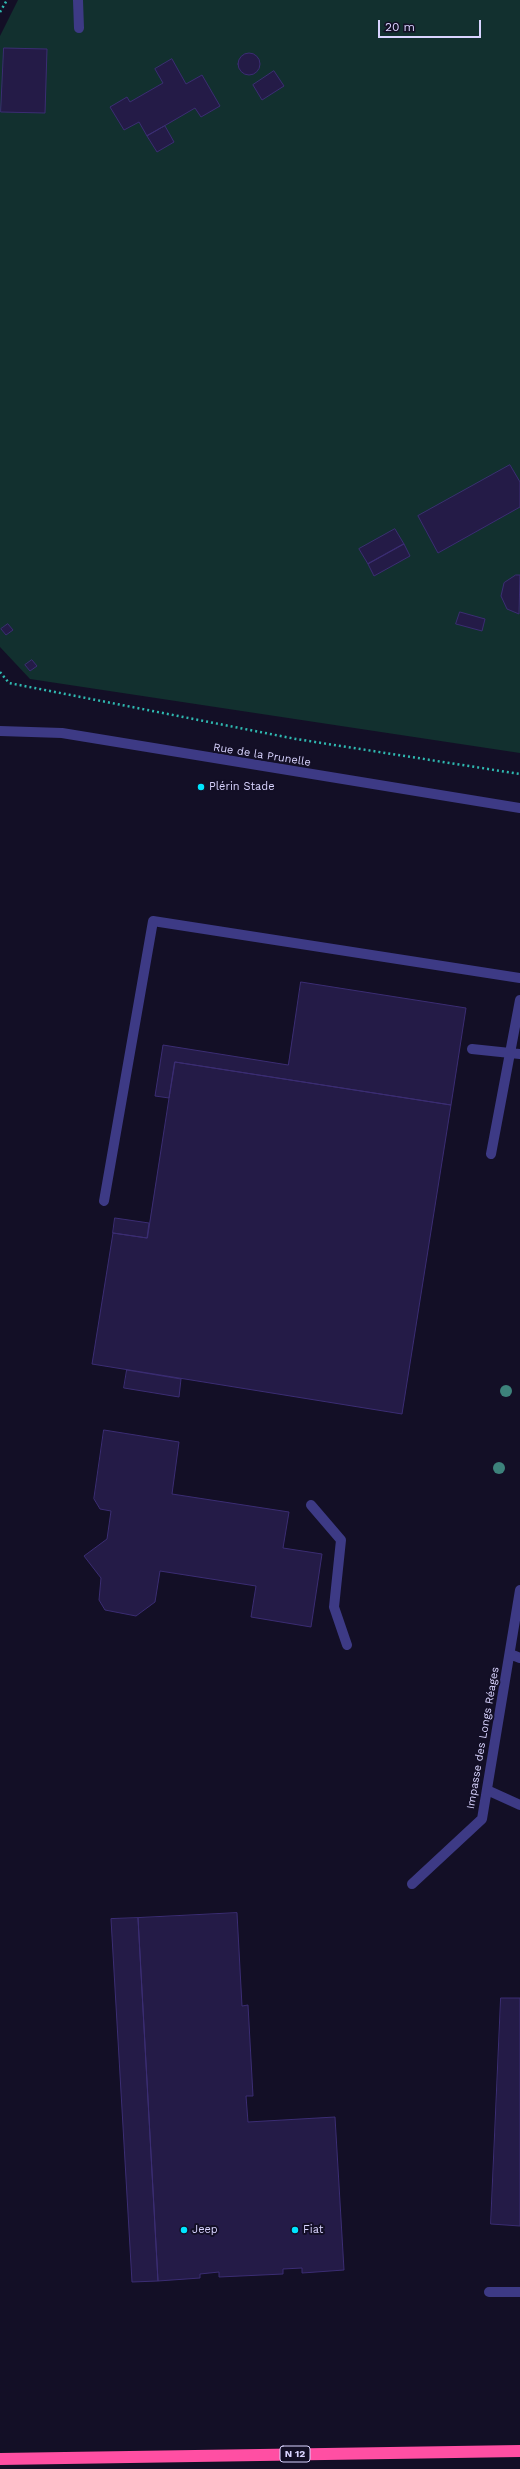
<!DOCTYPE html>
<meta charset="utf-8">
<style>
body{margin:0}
#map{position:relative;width:520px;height:2469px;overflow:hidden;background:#130f26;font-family:"Work Sans",sans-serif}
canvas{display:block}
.scale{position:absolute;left:378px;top:20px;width:103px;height:18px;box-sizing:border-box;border:2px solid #d9d4ff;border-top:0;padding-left:5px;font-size:12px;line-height:14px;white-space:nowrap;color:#d9d4ff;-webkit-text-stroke:3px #130f26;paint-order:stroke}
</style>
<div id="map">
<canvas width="520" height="2469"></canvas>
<div class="scale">20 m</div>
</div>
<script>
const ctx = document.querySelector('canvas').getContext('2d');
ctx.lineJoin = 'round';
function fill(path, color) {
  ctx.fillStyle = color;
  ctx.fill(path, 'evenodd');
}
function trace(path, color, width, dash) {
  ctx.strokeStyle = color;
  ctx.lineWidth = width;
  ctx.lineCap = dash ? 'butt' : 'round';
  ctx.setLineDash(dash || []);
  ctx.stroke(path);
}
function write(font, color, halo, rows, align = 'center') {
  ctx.font = font + ' "Work Sans",sans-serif';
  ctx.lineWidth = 4;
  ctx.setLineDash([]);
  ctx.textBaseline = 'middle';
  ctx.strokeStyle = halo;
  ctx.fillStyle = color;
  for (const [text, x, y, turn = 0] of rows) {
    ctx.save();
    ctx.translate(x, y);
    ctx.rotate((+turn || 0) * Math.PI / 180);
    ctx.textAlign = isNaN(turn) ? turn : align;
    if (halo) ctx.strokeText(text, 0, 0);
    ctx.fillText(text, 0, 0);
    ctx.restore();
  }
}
fill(new Path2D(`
 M 18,0 L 520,0 L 520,753 L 30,679 L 0,647 L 0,36 Z`), '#12302f');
const building = new Path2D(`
 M 4,48 L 47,49 L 45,113 L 1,112 Z
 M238 64a11 11 0 1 1 22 0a11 11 0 1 1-22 0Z
 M 172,59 L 186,84 L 202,75 L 220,106 L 201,117 L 195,108 L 147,136 L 139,122 L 124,130 L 110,107 L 127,97 L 130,102 L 163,83 L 155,69 Z
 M 274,71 L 284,86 L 262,100 L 253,85 Z
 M 165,126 L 174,142 L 157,152 L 147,136 Z
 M 510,465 L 520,482 L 520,507 L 438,553 L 418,516 Z
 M 395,529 L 404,544 L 368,564 L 359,549 Z
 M 404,544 L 410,556 L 374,576 L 368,564 Z
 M 516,575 L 520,575 L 519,614 L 507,609 L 501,596 L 504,583 Z
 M 460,612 L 485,619 L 482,631 L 456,624 Z
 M 8,624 L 13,630 L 6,635 L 1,629 Z
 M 32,660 L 37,666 L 30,671 L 25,665 Z
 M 301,982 L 466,1008 L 451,1105 L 175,1062 L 169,1098 L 155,1096 L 163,1045 L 288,1065 Z
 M 175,1062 L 451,1105 L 402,1414 L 92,1364 L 113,1233 L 147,1238 Z
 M 115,1218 L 149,1223 L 147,1238 L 113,1233 Z
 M 127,1370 L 181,1379 L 179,1397 L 124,1388 Z
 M 104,1430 L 179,1442 L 172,1494 L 289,1512 L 283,1548 L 322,1554 L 311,1627 L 251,1617 L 256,1586 L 160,1571 L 155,1602 L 136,1616 L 105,1610 L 99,1600 L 101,1578 L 84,1556 L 107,1539 L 111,1511 L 100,1509 L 94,1499 Z
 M 237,1913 L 242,2006 L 248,2005 L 253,2096 L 246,2096 L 248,2122 L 335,2117 L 344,2270 L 302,2273 L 302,2268 L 283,2269 L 283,2274 L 219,2277 L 219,2272 L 200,2274 L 200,2278 L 158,2281 L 138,1918 Z
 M 138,1918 L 158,2281 L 132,2282 L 111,1919 Z
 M 501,1998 L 520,1998 L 520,2226 L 491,2224 Z`);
fill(building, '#241b47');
trace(building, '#3b2d73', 1);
trace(new Path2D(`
 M 0,12 L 7,0
 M 0,672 L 9,683 L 296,739 L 520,774`), '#2fb8b0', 2.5, [2, 3]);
trace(new Path2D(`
 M 78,0 L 79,28
 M 0,731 L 62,733 L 520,808
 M 472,1049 L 520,1054
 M 491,1154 L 520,1000
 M 104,1201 L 153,921 L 520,978
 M 311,1505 L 341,1540 L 334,1607 L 347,1645
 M 510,1654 L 520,1658
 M 487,1790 L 520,1805
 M 412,1884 L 482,1819 L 520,1590
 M 489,2292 L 520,2292`), '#3d3a85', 10);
trace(new Path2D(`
 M 0,2459 L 520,2451`), '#ff4fa3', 12);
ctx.fillStyle = '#3d827b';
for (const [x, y] of [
 [506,1391],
 [499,1468]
]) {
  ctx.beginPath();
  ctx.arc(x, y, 6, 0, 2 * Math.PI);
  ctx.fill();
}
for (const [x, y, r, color] of [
 [201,787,4,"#00e5ff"],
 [184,2230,4,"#00e5ff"],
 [295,2230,4,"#00e5ff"]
]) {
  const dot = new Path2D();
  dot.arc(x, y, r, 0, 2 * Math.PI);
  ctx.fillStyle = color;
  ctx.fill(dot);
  trace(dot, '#130f26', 1.5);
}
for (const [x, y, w] of [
 [295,2454,30]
]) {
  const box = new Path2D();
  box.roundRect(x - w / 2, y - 8, w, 16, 3);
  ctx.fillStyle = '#130f26';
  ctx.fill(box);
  trace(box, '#d9d4ff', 1);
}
write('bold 10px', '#d9d4ff', null, [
 ["N 12",295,2454]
]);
write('11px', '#d9d4ff', '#130f26', [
 ["Rue de la Prunelle",262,755,9],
 ["Impasse des Longs Réages",483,1738,-80]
]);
write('11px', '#d9d4ff', '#130f26', [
 ["Plérin Stade",209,787],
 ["Jeep",192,2230],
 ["Fiat",303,2230]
], 'left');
</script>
